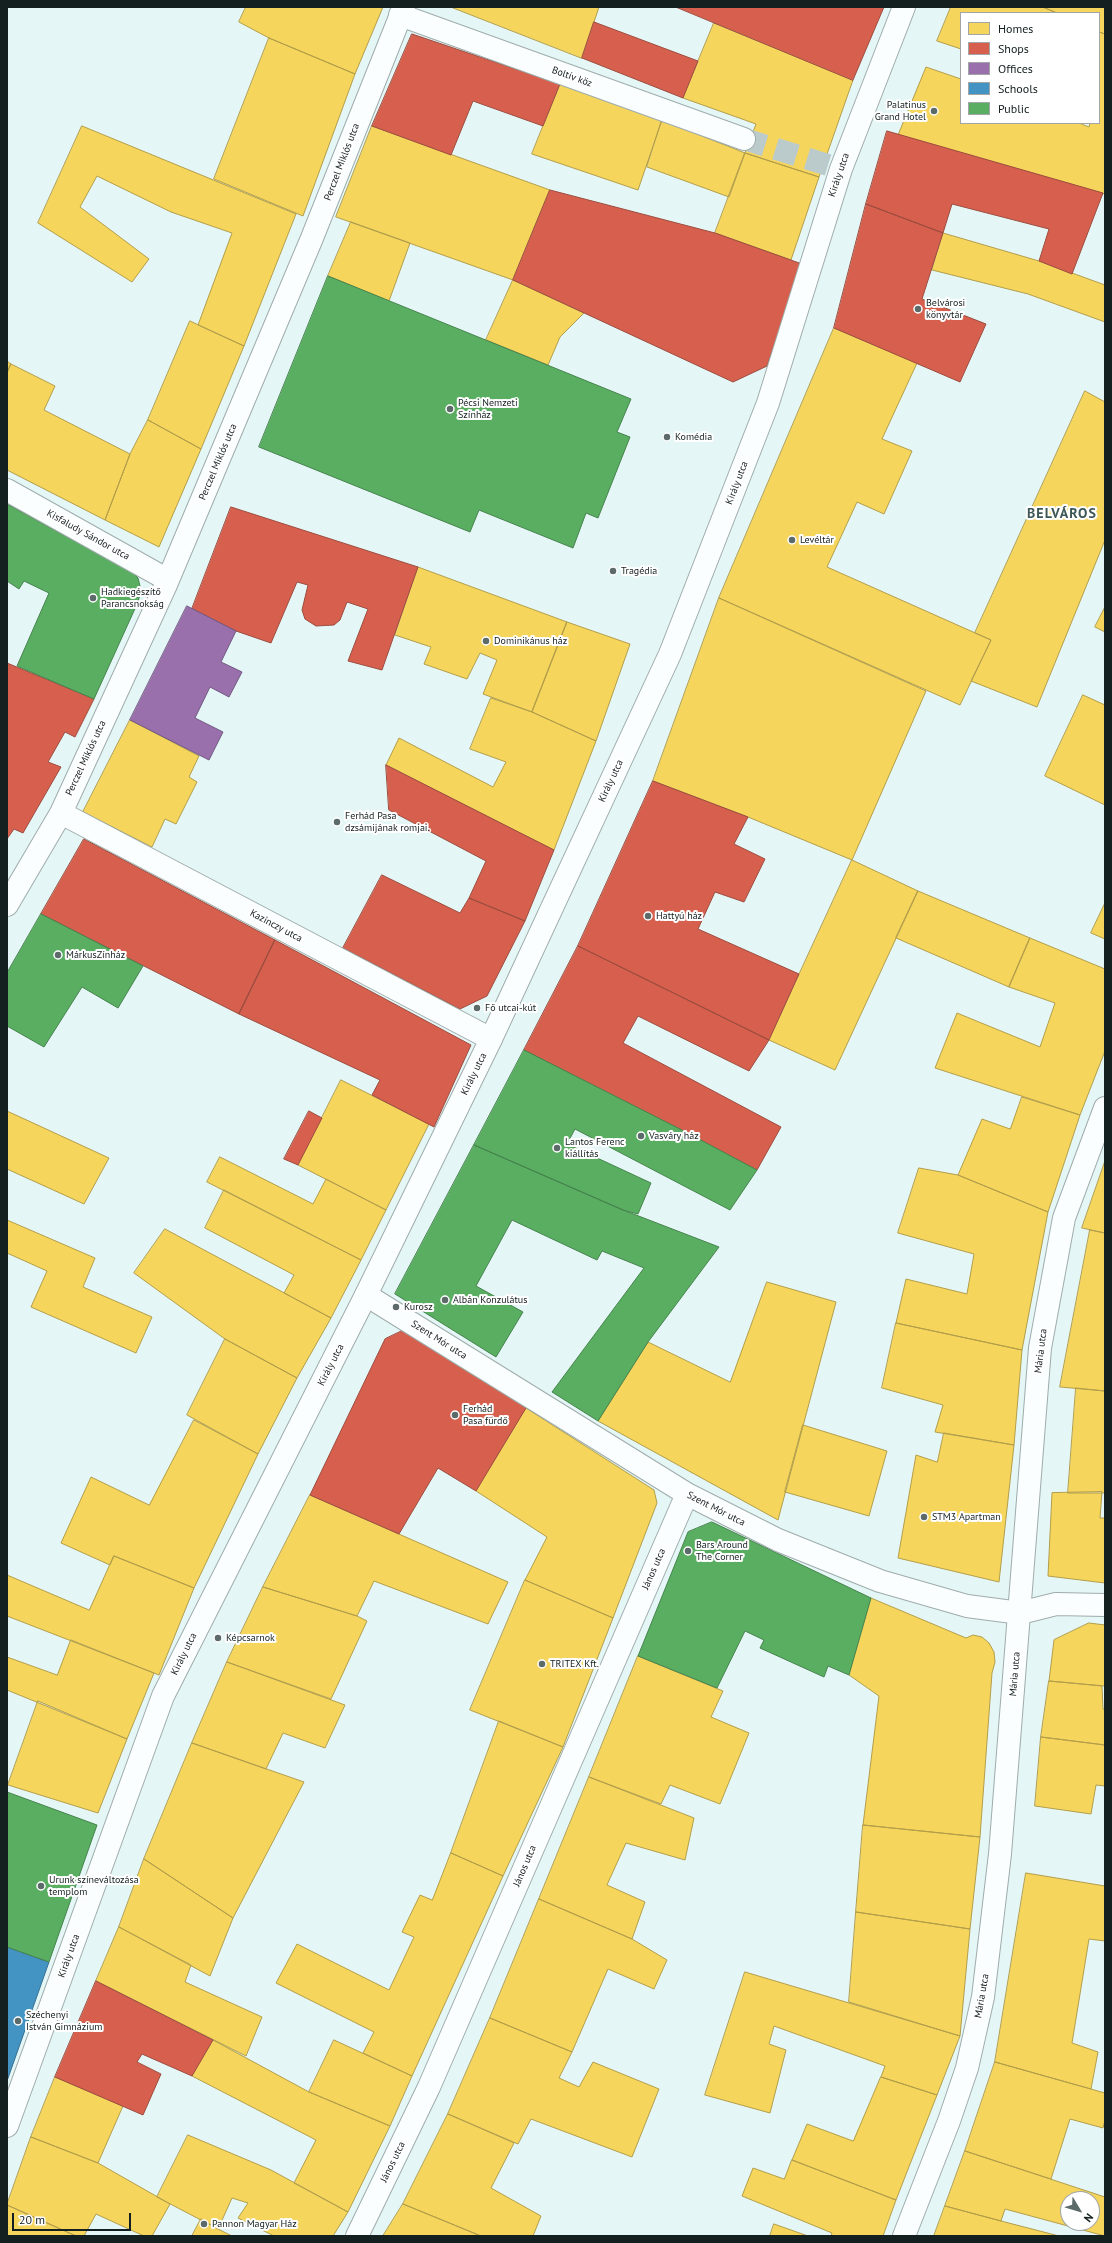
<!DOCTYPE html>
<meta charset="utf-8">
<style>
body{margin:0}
#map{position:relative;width:1112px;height:2243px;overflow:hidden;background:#e5f6f6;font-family:"PT Sans",sans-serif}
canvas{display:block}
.frame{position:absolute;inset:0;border:8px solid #141f1f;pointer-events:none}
.legend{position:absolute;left:960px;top:12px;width:140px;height:112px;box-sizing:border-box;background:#fff;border:1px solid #a1a5a5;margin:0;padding:5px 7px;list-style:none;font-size:12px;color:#141f1f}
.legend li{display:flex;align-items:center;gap:8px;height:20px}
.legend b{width:20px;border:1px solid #a1a5a5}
.north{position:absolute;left:1060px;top:2191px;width:40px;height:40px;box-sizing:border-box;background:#fff;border:1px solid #a1a5a5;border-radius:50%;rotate:128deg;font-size:11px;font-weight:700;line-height:16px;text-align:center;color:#141f1f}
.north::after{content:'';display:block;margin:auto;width:14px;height:18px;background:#5d6a6a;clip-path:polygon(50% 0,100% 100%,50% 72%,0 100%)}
.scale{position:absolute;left:12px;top:2213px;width:119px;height:18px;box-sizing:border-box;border:2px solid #141f1f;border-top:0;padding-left:5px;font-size:12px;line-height:14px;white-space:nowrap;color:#141f1f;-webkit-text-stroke:3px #fff;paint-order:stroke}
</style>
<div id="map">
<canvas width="1112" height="2243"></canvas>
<div class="frame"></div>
<ul class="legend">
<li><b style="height:11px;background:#f6d55c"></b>Homes</li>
<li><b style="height:11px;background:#d6604d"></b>Shops</li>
<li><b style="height:11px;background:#9970ab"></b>Offices</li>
<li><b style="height:11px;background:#4393c3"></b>Schools</li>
<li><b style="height:11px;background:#5aae61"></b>Public</li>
</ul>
<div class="north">N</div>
<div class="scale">20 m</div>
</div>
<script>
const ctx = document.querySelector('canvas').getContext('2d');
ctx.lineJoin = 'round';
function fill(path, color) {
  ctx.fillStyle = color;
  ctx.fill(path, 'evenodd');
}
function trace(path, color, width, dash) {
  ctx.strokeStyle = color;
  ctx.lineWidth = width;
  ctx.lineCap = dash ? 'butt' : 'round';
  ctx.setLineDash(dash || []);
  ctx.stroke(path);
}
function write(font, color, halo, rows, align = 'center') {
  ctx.font = font + ' "PT Sans",sans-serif';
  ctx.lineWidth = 4;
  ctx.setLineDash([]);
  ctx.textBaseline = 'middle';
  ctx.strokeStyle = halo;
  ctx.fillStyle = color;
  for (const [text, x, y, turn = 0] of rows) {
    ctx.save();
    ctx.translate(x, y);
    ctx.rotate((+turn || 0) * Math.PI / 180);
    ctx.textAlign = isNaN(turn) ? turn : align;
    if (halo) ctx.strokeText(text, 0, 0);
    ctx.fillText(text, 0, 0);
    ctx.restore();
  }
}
const homes = new Path2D(`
 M 246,7 L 383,7 L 355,74 L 269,38 L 239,22 Z
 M 451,7 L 599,7 L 582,58 Z
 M 951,7 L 1043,7 L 1057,13 L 961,13 L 961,49 L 937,41 Z
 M 1043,7 L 1105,7 L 1105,34 L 1099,32 L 1099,13 L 1057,13 Z
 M 714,23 L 853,80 L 819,177 L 745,153 L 756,124 L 683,98 Z
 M 1099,32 L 1105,34 L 1105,194 L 898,135 L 926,67 L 961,79 L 961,123 L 1079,123 L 1089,127 L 1090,123 L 1099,123 Z
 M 269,38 L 355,74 L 303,216 L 214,179 Z
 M 560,84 L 662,120 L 638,190 L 532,154 Z
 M 662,120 L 745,153 L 729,197 L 647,167 Z
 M 82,126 L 296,214 L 244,346 L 198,325 L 232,233 L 171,212 L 97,176 L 80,207 L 149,259 L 132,282 L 38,223 Z
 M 372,126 L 550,190 L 513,280 L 336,217 Z
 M 745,153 L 819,177 L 791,260 L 715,233 Z
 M 351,222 L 410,243 L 389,301 L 328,276 Z
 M 943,233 L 1039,261 L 1105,285 L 1105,322 L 1028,294 L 932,270 Z
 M 513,280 L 584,313 L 560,337 L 548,365 L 486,340 Z
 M 190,321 L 244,346 L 201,449 L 148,420 Z
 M 834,328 L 917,363 L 882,439 L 912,451 L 884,514 L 857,502 L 827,567 L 991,640 L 960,705 L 719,598 Z
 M 7,361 L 11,364 L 7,373 Z
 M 11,364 L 55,386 L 44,410 L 130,454 L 105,520 L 7,470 L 7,373 Z
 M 1085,391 L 1105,402 L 1105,540 L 1037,707 L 971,681 L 991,640 L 975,633 Z
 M 148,420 L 201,449 L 159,547 L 105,520 L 130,454 Z
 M 418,567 L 567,622 L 532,712 L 483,694 L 497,660 L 480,653 L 467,679 L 424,664 L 431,647 L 395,635 Z
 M 719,598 L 926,691 L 852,860 L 748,817 L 653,781 Z
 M 1105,607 L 1105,632 L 1095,627 Z
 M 567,622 L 630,644 L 596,741 L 532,712 Z
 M 1083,695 L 1105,705 L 1105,805 L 1045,776 Z
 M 491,698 L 532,712 L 596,741 L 554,850 L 386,765 L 399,738 L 493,787 L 506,762 L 470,749 Z
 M 130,720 L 199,756 L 189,777 L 197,782 L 176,824 L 165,819 L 152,847 L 83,812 Z
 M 852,860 L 918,891 L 835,1070 L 769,1040 Z
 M 918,891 L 1030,938 L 1009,987 L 896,938 Z
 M 1105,903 L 1105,939 L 1091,933 Z
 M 1030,938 L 1105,969 L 1105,1051 L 1080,1115 L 935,1068 L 957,1013 L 1040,1047 L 1055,1003 L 1009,987 Z
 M 341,1080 L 429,1124 L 386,1210 L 298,1165 Z
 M 1022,1097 L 1080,1115 L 1048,1212 L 958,1175 L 982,1119 L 1010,1129 Z
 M 7,1111 L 109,1158 L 84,1204 L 7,1169 Z
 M 220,1157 L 313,1204 L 326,1179 L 386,1210 L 361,1260 L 207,1182 Z
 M 1105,1161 L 1105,1233 L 1082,1228 Z
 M 919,1168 L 958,1175 L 1048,1212 L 1022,1350 L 896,1323 L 906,1279 L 967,1294 L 974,1254 L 898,1233 Z
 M 224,1190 L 361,1260 L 331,1318 L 284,1293 L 294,1275 L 205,1228 Z
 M 7,1220 L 95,1258 L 83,1287 L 152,1317 L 136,1353 L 31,1307 L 47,1271 L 7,1253 Z
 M 165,1229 L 331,1318 L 297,1378 L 225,1339 L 134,1273 Z
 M 1090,1230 L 1105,1233 L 1105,1391 L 1060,1387 Z
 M 767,1282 L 836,1302 L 778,1520 L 598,1421 L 648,1342 L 730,1382 Z
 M 896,1323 L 1022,1350 L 1014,1445 L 935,1432 L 943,1405 L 882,1388 Z
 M 225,1339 L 297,1378 L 258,1454 L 187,1415 Z
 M 1076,1388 L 1105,1391 L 1105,1493 L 1068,1493 Z
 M 526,1408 L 654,1490 L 657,1503 L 613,1618 L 525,1580 L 547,1537 L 476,1491 Z
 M 194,1420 L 258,1454 L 194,1588 L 114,1556 L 110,1565 L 61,1543 L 91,1477 L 149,1505 Z
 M 803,1425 L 887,1451 L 869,1516 L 785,1492 Z
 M 944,1433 L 1014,1445 L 999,1582 L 898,1558 L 916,1455 L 937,1462 Z
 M 1102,1492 L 1100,1518 L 1105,1518 L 1105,1583 L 1048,1576 L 1052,1493 Z
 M 310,1495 L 508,1582 L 488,1624 L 374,1581 L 357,1616 L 263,1587 Z
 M 114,1556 L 194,1588 L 159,1675 L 7,1616 L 7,1575 L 89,1610 Z
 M 525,1580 L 613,1618 L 563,1747 L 470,1710 Z
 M 263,1587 L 357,1616 L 367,1621 L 331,1699 L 227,1662 Z
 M 871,1598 L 966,1638 L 973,1635 L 982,1637 L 989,1643 L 994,1652 L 995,1662 L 992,1673 L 980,1837 L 863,1825 L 879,1696 L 849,1675 Z
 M 1089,1623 L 1105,1625 L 1105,1686 L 1049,1681 L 1054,1640 Z
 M 71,1640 L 154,1673 L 127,1739 L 7,1690 L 7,1657 L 57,1675 Z
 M 638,1656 L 723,1691 L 711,1717 L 749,1733 L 720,1804 L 670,1785 L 661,1804 L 589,1777 Z
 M 227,1662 L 345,1705 L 325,1748 L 283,1733 L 266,1769 L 192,1743 Z
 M 1049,1681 L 1102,1686 L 1103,1709 L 1105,1710 L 1105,1745 L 1041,1737 Z
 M 38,1701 L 127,1739 L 98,1813 L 8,1785 Z
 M 499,1721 L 563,1747 L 503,1876 L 451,1853 Z
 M 1041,1737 L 1105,1745 L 1105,1786 L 1096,1785 L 1091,1814 L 1035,1806 Z
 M 192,1743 L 304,1782 L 233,1918 L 144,1859 Z
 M 589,1777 L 694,1818 L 685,1860 L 626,1843 L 607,1885 L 645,1902 L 632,1939 L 539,1899 Z
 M 863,1825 L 980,1837 L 970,1929 L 856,1912 Z
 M 451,1853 L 503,1876 L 412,2076 L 363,2053 L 374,2032 L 276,1983 L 297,1944 L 389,1990 L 414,1937 L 402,1932 L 420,1895 L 432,1900 Z
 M 144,1859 L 233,1918 L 210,1976 L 119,1927 Z
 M 1026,1873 L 1105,1886 L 1105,1941 L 1089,1939 L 1072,2043 L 1098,2052 L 1091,2089 L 995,2062 Z
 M 539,1899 L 632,1939 L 667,1960 L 654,1989 L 608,1969 L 572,2052 L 490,2018 Z
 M 856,1912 L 970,1929 L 960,2036 L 849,2002 Z
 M 119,1927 L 191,1965 L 185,1982 L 262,2017 L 246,2056 L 96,1981 Z
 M 745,1972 L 960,2036 L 937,2095 L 881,2077 L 885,2066 L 774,2026 L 769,2044 L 786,2050 L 770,2113 L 705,2095 Z
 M 490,2018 L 572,2052 L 559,2078 L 579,2087 L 593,2062 L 659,2089 L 632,2157 L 531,2119 L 518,2144 L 448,2114 Z
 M 213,2040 L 309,2092 L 390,2126 L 348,2212 L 294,2183 L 316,2140 L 192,2076 Z
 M 334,2040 L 412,2076 L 390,2126 L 309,2092 Z
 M 995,2062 L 1105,2093 L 1105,2120 L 1103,2128 L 1070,2119 L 1051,2179 L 965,2151 Z
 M 55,2077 L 123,2106 L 98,2163 L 31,2137 Z
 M 881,2077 L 937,2095 L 896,2200 L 792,2160 L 807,2124 L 853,2141 Z
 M 448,2114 L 514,2143 L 491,2188 L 541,2216 L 533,2236 L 481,2236 L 403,2204 Z
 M 188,2135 L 271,2170 L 348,2212 L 333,2236 L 274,2236 L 238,2218 L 248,2203 L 232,2198 L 218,2229 L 157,2197 Z
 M 31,2137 L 98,2163 L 170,2204 L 152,2236 L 144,2236 L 96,2214 L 84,2236 L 76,2236 L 7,2205 Z
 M 965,2151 L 1105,2197 L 1105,2236 L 1005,2209 L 1001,2221 L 945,2206 ZM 1068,2199 L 1092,2199 L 1092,2223 L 1068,2223 Z
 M 792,2160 L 896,2200 L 883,2236 L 831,2236 L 832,2233 L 742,2196 L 753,2168 L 784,2179 Z
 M 403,2204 L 481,2236 L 383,2236 Z
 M 7,2205 L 76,2236 L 7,2236 Z
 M 945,2206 L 1001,2221 L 1059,2236 L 934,2236 Z
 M 201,2219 L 218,2229 L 232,2236 L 192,2236 Z
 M 774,2224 L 808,2236 L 770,2236 Z`);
fill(homes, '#f6d55c');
trace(homes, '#b29e4a', 1);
const shops = new Path2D(`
 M 676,7 L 884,7 L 853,80 Z
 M 594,22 L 698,61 L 683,98 L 582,58 Z
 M 412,34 L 560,84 L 543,126 L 473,101 L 451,155 L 372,126 Z
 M 887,131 L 1103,193 L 1072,274 L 1039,261 L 1049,229 L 952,204 L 943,233 L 866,204 Z
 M 550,190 L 715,233 L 802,264 L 767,366 L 733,382 L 513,280 Z
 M 866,204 L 943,233 L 922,299 L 986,324 L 960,382 L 834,328 Z
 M 231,507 L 418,567 L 382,670 L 348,661 L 368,609 L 347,602 L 340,620 L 334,625 L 316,626 L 305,619 L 302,610 L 308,585 L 297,582 L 271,643 L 236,631 L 192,609 Z
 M 7,663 L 94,699 L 75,737 L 65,732 L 48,762 L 61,767 L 23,833 L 14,829 L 7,839 Z
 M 386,765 L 554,850 L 525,921 L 469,898 L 486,861 L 389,810 Z
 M 653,781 L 748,817 L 734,844 L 765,859 L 744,902 L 715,892 L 698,929 L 799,974 L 769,1040 L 578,946 Z
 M 84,839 L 275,940 L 239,1014 L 41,914 Z
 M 382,875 L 460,913 L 469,898 L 525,921 L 487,996 L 460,1009 L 343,948 Z
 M 275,940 L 471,1045 L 434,1127 L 372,1095 L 380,1080 L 239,1014 Z
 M 578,946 L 769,1040 L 749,1071 L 638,1016 L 623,1043 L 781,1127 L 757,1170 L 524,1050 Z
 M 309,1111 L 322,1118 L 298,1165 L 284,1159 Z
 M 406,1329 L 526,1408 L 476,1491 L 438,1468 L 399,1534 L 310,1495 L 385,1339 Z
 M 96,1981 L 213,2040 L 192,2076 L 142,2054 L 137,2062 L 161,2074 L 143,2115 L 55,2077 Z`);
fill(shops, '#d6604d');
trace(shops, '#9c4c3f', 1);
const offices = new Path2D(`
 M 187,606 L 236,631 L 221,662 L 242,672 L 229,697 L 210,687 L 195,718 L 223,732 L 209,760 L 130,720 Z`);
fill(offices, '#9970ab');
trace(offices, '#715881', 1);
const schools = new Path2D(`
 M 7,1947 L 49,1962 L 7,2081 Z`);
fill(schools, '#4393c3');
trace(schools, '#357092', 1);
const public = new Path2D(`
 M 328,276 L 631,399 L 617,432 L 630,437 L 598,518 L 586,513 L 573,548 L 479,510 L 470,532 L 259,447 Z
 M 7,504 L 133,573 L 138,578 L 141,590 L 138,602 L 94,699 L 17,666 L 49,593 L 24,581 L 19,589 L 7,581 Z
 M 41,914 L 143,966 L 118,1008 L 82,987 L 44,1047 L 7,1026 L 7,973 Z
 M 524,1050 L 680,1129 L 757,1170 L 730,1210 L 575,1129 L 567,1144 L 651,1183 L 638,1214 L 623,1210 L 474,1145 Z
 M 474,1145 L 623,1210 L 719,1247 L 648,1342 L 598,1421 L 552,1392 L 644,1268 L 602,1251 L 597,1260 L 512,1220 L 476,1286 L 523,1312 L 496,1357 L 395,1294 Z
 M 712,1522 L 871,1598 L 849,1675 L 828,1666 L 824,1677 L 760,1648 L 764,1640 L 745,1631 L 717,1688 L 638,1656 L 688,1532 Z
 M 7,1792 L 97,1825 L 49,1962 L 7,1947 Z`);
fill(public, '#5aae61');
trace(public, '#45834d', 1);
trace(new Path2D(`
 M 744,139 L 841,169`), '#bbcbcb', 22, [22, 11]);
const pedestrian = new Path2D(`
 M 7,2126 L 163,1696 L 366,1295 L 491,1039 L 670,654 L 768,403 L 841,169 L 904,7`);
const minor = new Path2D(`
 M 400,15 L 744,139
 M 7,490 L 168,580
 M 61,813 L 491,1039
 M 7,905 L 61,813 L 165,587 L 312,238 L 404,7
 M 366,1295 L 687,1494 L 778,1540 L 880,1581 L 967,1606 L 1020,1613 L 1056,1604 L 1105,1605
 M 357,2236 L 429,2087 L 687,1494
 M 904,2236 L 949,2121 L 967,2068 L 983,1997 L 1000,1854 L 1040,1348 L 1064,1218 L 1105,1108`);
trace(pedestrian, '#9facab', 24);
trace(minor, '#9facab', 24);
trace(pedestrian, '#fbfefe', 22);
trace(minor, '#fbfefe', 22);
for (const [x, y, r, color] of [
 [934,111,4,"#5d6a6a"],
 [918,309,4,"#5d6a6a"],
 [450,409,4,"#5d6a6a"],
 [667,437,4,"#5d6a6a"],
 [792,540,4,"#5d6a6a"],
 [613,571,4,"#5d6a6a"],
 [93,598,4,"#5d6a6a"],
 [486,641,4,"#5d6a6a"],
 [337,822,4,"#5d6a6a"],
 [648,916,4,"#5d6a6a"],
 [58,955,4,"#5d6a6a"],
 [477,1008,4,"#5d6a6a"],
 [641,1136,4,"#5d6a6a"],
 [557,1148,4,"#5d6a6a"],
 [445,1300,4,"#5d6a6a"],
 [396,1307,4,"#5d6a6a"],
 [455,1415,4,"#5d6a6a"],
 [924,1517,4,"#5d6a6a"],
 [688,1551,4,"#5d6a6a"],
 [218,1638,4,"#5d6a6a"],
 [542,1664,4,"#5d6a6a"],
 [41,1886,4,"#5d6a6a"],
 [18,2021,4,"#5d6a6a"],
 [204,2224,4,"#5d6a6a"]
]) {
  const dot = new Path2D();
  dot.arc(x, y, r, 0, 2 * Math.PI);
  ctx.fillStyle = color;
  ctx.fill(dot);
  trace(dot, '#fff', 1.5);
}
write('10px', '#141f1f', '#fff', [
 ["Boltív köz",572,77,20],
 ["Perczel Miklós utca",342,162,-69],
 ["Király utca",839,175,-71],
 ["Perczel Miklós utca",218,462,-67],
 ["Király utca",737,483,-69],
 ["Kisfaludy Sándor utca",88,535,29],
 ["Perczel Miklós utca",86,758,-65],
 ["Király utca",611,781,-65],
 ["Kazinczy utca",276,926,28],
 ["Király utca",474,1074,-64],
 ["Szent Mór utca",439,1340,32],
 ["Mária utca",1041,1351,-83],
 ["Király utca",331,1365,-63],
 ["Szent Mór utca",716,1509,27],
 ["János utca",654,1569,-66],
 ["Király utca",184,1654,-64],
 ["Mária utca",1015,1674,-85],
 ["János utca",525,1866,-67],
 ["Király utca",69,1956,-70],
 ["Mária utca",982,1996,-80],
 ["János utca",393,2162,-64]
]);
write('10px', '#141f1f', '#fff', [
 ["Palatinus",926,105,"right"],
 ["Grand Hotel",926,117,"right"],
 ["Belvárosi",926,303],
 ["könyvtár",926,315],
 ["Pécsi Nemzeti",458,403],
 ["Színház",458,415],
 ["Komédia",675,437],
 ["Levéltár",800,540],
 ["Tragédia",621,571],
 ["Hadkiegészítő",101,592],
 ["Parancsnokság",101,604],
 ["Dominikánus ház",494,641],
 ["Ferhád Pasa",345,816],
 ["dzsámijának romjai.",345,828],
 ["Hattyú ház",656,916],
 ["MárkusZínház",66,955],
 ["Fő utcai-kút",485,1008],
 ["Vasváry ház",649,1136],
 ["Lantos Ferenc",565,1142],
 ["kiállítás",565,1154],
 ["Albán Konzulátus",453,1300],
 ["Kurosz",404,1307],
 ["Ferhád",463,1409],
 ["Pasa fürdő",463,1421],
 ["STM3 Apartman",932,1517],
 ["Bars Around",696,1545],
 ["The Corner",696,1557],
 ["Képcsarnok",226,1638],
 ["TRITEX Kft.",550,1664],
 ["Urunk színeváltozása",49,1880],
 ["templom",49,1892],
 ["Széchenyi",26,2015],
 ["István Gimnázium",26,2027],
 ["Pannon Magyar Ház",212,2224]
], 'left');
ctx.letterSpacing = '1px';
write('bold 14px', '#3d5756', '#fff', [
 ["BELVÁROS",1062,514]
]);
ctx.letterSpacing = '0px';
</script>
